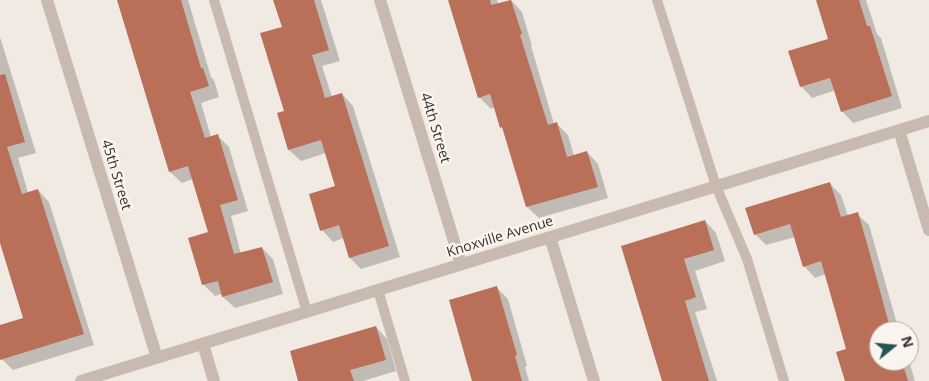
<!DOCTYPE html>
<style>
body{margin:0}
#map{position:relative;width:929px;height:381px;overflow:hidden;background:#f1eae2;font-family:"Open Sans",sans-serif}
canvas{display:block}
.north{position:absolute;left:869px;top:321px;width:50px;height:50px;box-sizing:border-box;background:#f9f4ee;border:1px solid #aca6a0;border-radius:50%;rotate:73deg;font-size:14px;font-weight:700;line-height:20px;text-align:center;color:#38302c}
.north::after{content:'';display:block;margin:auto;width:18px;height:22px;background:#265356;clip-path:polygon(50% 0,100% 100%,50% 72%,0 100%)}
</style>
<div id="map">
<canvas width="929" height="381"></canvas>
<div class="north">N</div>
</div>
<script>
const ctx = document.querySelector('canvas').getContext('2d');
ctx.lineJoin = 'round';
function fill(path, color) {
  ctx.fillStyle = color;
  ctx.fill(path, 'evenodd');
}
function trace(path, color, width, dash) {
  ctx.strokeStyle = color;
  ctx.lineWidth = width;
  ctx.lineCap = dash ? 'butt' : 'round';
  ctx.setLineDash(dash || []);
  ctx.stroke(path);
}
function write(font, color, halo, rows, align = 'center') {
  ctx.font = font + ' "Open Sans",sans-serif';
  ctx.lineWidth = 5;
  ctx.setLineDash([]);
  ctx.textBaseline = 'middle';
  ctx.strokeStyle = halo;
  ctx.fillStyle = color;
  for (const [text, x, y, turn = 0] of rows) {
    ctx.save();
    ctx.translate(x, y);
    ctx.rotate((+turn || 0) * Math.PI / 180);
    ctx.textAlign = isNaN(turn) ? turn : align;
    if (halo) ctx.strokeText(text, 0, 0);
    ctx.fillText(text, 0, 0);
    ctx.restore();
  }
}
fill(new Path2D(`
 M 118,0 L 188,0 L 211,77 L 214,80 L 219,97 L 201,103 L 211,137 L 217,135 L 229,147 L 248,211 L 231,216 L 241,254 L 262,248 L 273,259 L 283,294 L 235,308 L 223,297 L 222,294 L 215,296 L 203,284 L 210,233 L 193,179 L 182,183 L 170,172 Z
 M 275,0 L 321,0 L 340,61 L 322,66 L 332,97 L 342,94 L 353,106 L 400,257 L 361,269 L 350,258 L 344,238 L 333,242 L 322,230 L 336,187 L 326,153 L 301,161 L 289,150 L 278,114 L 285,112 L 283,27 Z
 M 450,0 L 497,0 L 498,4 L 511,0 L 522,12 L 532,46 L 531,46 L 554,124 L 557,124 L 568,135 L 574,156 L 587,152 L 598,164 L 608,198 L 539,218 L 527,207 L 505,130 L 502,127 L 495,107 L 491,109 L 479,97 Z
 M 817,0 L 866,0 L 877,34 L 881,38 L 902,108 L 853,123 L 842,111 L 836,90 L 812,98 L 801,86 L 829,39 Z
 M 0,37 L 36,153 L 18,158 L 28,193 L 38,190 L 49,202 L 94,345 L 13,370 L 2,359 L 0,353 L 0,326 L 25,318 L 0,238 Z
 M 829,183 L 841,195 L 848,216 L 857,214 L 869,225 L 899,331 L 879,331 L 879,361 L 909,361 L 915,381 L 846,381 L 848,350 L 826,274 L 815,278 L 804,266 L 795,237 L 766,245 L 755,234 Z
 M 705,221 L 716,233 L 725,261 L 695,271 L 707,309 L 695,312 L 717,381 L 664,381 L 623,247 Z
 M 496,287 L 508,299 L 527,366 L 525,367 L 529,381 L 473,381 Z
 M 376,327 L 387,339 L 396,371 L 363,381 L 300,381 Z`), '#0003');
fill(new Path2D(`
 M 117,0 L 181,0 L 201,68 L 203,68 L 209,86 L 190,92 L 205,138 L 218,134 L 238,200 L 220,205 L 234,254 L 262,247 L 273,282 L 222,297 L 218,281 L 202,285 L 188,238 L 208,232 L 188,166 L 169,172 Z
 M 273,0 L 314,0 L 329,50 L 312,55 L 325,98 L 342,93 L 389,246 L 349,258 L 339,225 L 320,231 L 309,194 L 335,186 L 321,140 L 288,150 L 277,113 L 284,111 L 260,33 L 282,27 Z
 M 448,0 L 490,0 L 491,5 L 511,0 L 522,34 L 520,35 L 548,125 L 557,122 L 567,157 L 587,151 L 598,187 L 526,207 L 502,127 L 500,128 L 490,94 L 478,98 Z
 M 816,0 L 859,0 L 867,26 L 870,26 L 892,96 L 841,112 L 830,78 L 800,87 L 788,51 L 828,39 Z
 M 5,74 L 25,142 L 7,147 L 22,194 L 38,189 L 84,334 L 0,360 L 0,325 L 23,318 L 0,243 L 0,75 Z
 M 830,182 L 841,217 L 858,212 L 868,247 L 889,324 L 879,327 L 879,361 L 902,361 L 908,381 L 845,381 L 836,352 L 846,349 L 821,261 L 803,267 L 790,224 L 754,235 L 745,208 Z
 M 705,220 L 714,250 L 684,259 L 696,297 L 685,301 L 709,381 L 662,381 L 621,246 Z
 M 497,286 L 517,355 L 515,356 L 522,381 L 472,381 L 449,300 Z
 M 376,326 L 386,360 L 350,370 L 354,381 L 298,381 L 290,351 Z`), '#b96f58');
trace(new Path2D(`
 M 214,0 L 307,312
 M 657,0 L 716,186 L 747,259 L 784,381
 M 378,290 L 405,381`), '#c9baaf', 10);
trace(new Path2D(`
 M 47,0 L 157,358
 M 380,0 L 461,264
 M 899,130 L 929,230
 M 550,237 L 594,381
 M 203,344 L 214,381
 M 81,381 L 929,121`), '#c9baaf', 12);
write('14px', '#38302c', '#f9f4ee', [
 ["44th Street",435,128,73],
 ["45th Street",116,175,73],
 ["Knoxville Avenue",500,237,-17]
]);
</script>
